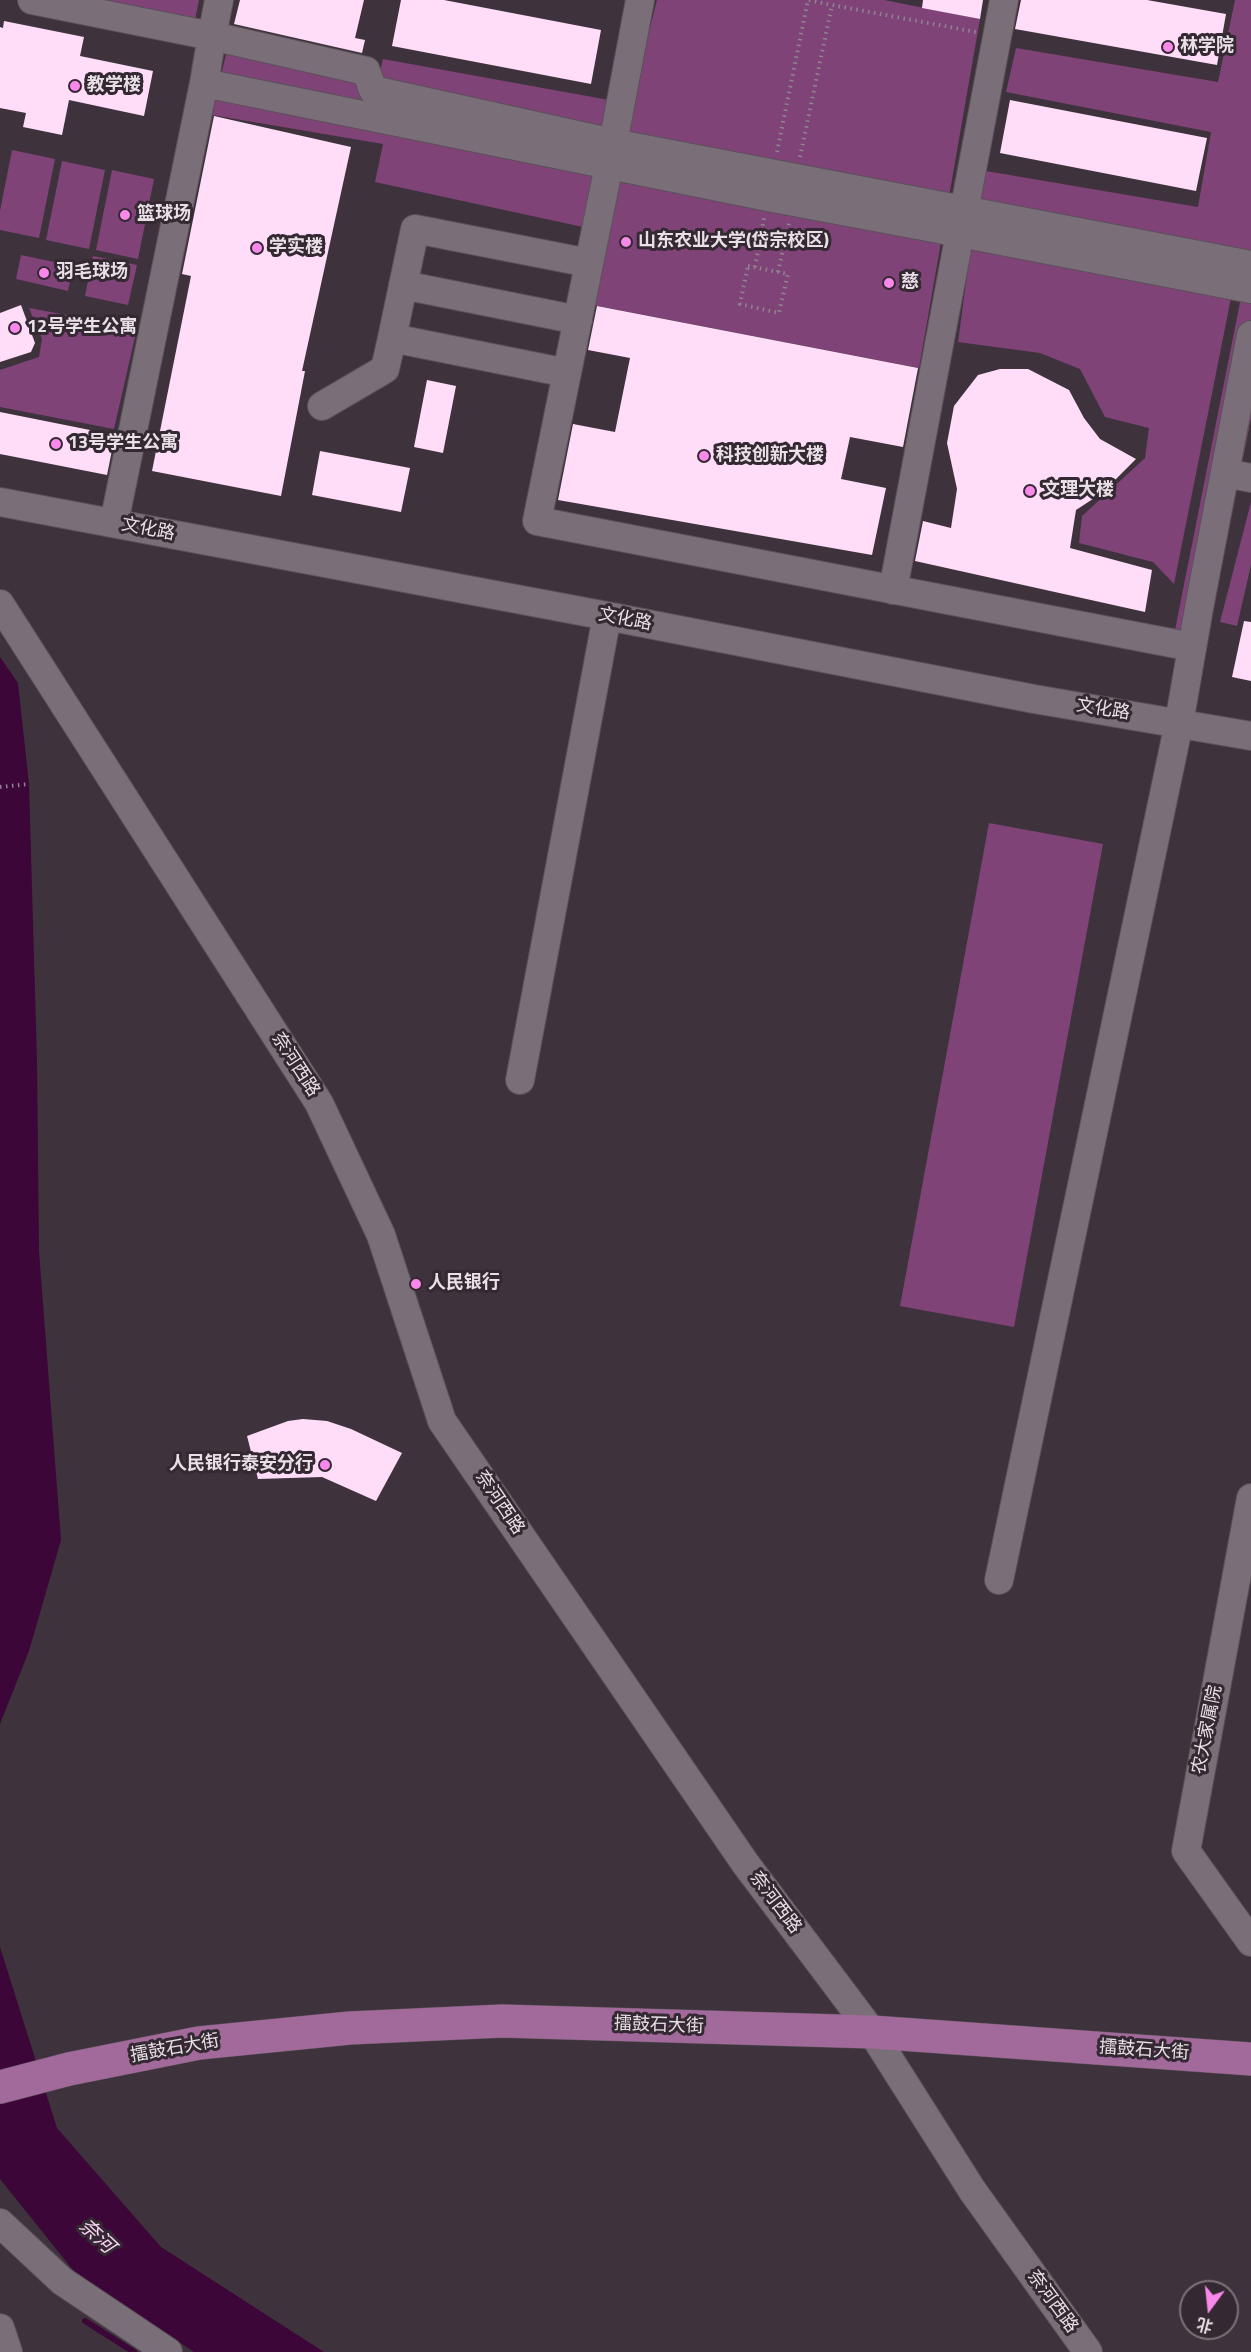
<!DOCTYPE html>
<meta charset="utf-8">
<style>
body{margin:0}
#map{position:relative;width:1251px;height:2352px;overflow:hidden;background:#3e333c;font-family:"Titillium Web","Noto Sans SC",sans-serif}
canvas{display:block}
.north{position:absolute;left:1179px;top:2280px;width:60px;height:60px;box-sizing:border-box;background:#342932;border:2px solid #7c727a;border-radius:50%;rotate:195deg;font-size:16px;font-weight:700;line-height:24px;text-align:center;color:#e8e0e6}
.north::after{content:'';display:block;margin:auto;width:21px;height:27px;background:#f888ea;clip-path:polygon(50% 0,100% 100%,50% 72%,0 100%)}
</style>
<div id="map">
<canvas width="1251" height="2352"></canvas>
<div class="north">北</div>
</div>
<script>
const ctx = document.querySelector('canvas').getContext('2d');
ctx.lineJoin = 'round';
function fill(path, color) {
  ctx.fillStyle = color;
  ctx.fill(path, 'evenodd');
}
function trace(path, color, width, dash) {
  ctx.strokeStyle = color;
  ctx.lineWidth = width;
  ctx.lineCap = dash ? 'butt' : 'round';
  ctx.setLineDash(dash || []);
  ctx.stroke(path);
}
function write(font, color, halo, rows, align = 'center') {
  ctx.font = font + ' "Titillium Web","Noto Sans SC",sans-serif';
  ctx.lineWidth = 6;
  ctx.setLineDash([]);
  ctx.textBaseline = 'middle';
  ctx.strokeStyle = halo;
  ctx.fillStyle = color;
  for (const [text, x, y, turn = 0] of rows) {
    ctx.save();
    ctx.translate(x, y);
    ctx.rotate((+turn || 0) * Math.PI / 180);
    ctx.textAlign = isNaN(turn) ? turn : align;
    if (halo) ctx.strokeText(text, 0, 0);
    ctx.fillText(text, 0, 0);
    ctx.restore();
  }
}
fill(new Path2D(`
 M 70,0 L 199,0 L 194,25 Z
 M 657,0 L 884,0 L 980,19 L 919,368 L 593,305 L 606,232 L 375,182 L 383,144 L 212,115 L 227,50 L 378,80 L 383,59 L 631,104 Z
 M 1235,0 L 1251,0 L 1251,418 L 1208,636 L 1175,630 L 1250,252 L 977,204 L 986,171 L 1198,207 L 1211,132 L 1006,92 L 1016,48 L 1218,82 Z
 M 12,150 L 55,159 L 39,238 L 0,230 L 0,211 Z
 M 62,161 L 105,170 L 89,249 L 46,240 Z
 M 112,170 L 154,179 L 138,259 L 96,250 Z
 M 971,245 L 1232,293 L 1174,584 L 1153,562 L 1079,543 L 1082,516 L 1145,458 L 1149,428 L 1105,417 L 1080,369 L 1040,353 L 958,342 Z
 M 21,255 L 73,266 L 68,291 L 16,279 Z
 M 93,256 L 137,265 L 128,305 L 85,296 Z
 M 29,308 L 137,328 L 114,429 L 0,407 L 0,370 L 39,357 L 42,339 Z
 M 1251,502 L 1251,565 L 1237,626 L 1220,622 Z
 M 989,823 L 1103,844 L 1014,1327 L 900,1306 Z`), '#7f4378');
fill(new Path2D(`
 M 0,657 L 18,683 L 29,784 L 37,1061 L 39,1251 L 61,1540 L 29,1651 L 0,1724 Z
 M 0,1947 L 57,2128 L 161,2247 L 324,2352 L 194,2352 L 77,2275 L 0,2179 Z`), '#3c0638');
trace(new Path2D(`
 M 85,2321 L 134,2352`), '#3c0638', 6);
fill(new Path2D(`
 M 240,0 L 364,0 L 355,38 L 365,40 L 362,53 L 234,24 Z
 M 401,0 L 444,0 L 601,30 L 591,84 L 392,46 Z
 M 923,0 L 983,0 L 980,19 L 922,8 Z
 M 1021,0 L 1147,0 L 1226,14 L 1217,65 L 1015,29 Z
 M 4,21 L 84,37 L 80,56 L 153,71 L 144,116 L 69,100 L 62,135 L 23,127 L 26,113 L 0,108 L 0,27 L 3,28 Z
 M 1010,100 L 1207,138 L 1196,191 L 1000,153 Z
 M 214,116 L 351,147 L 302,371 L 305,371 L 281,496 L 152,471 L 191,276 L 182,274 Z
 M 21,305 L 35,343 L 31,352 L 0,362 L 0,313 Z
 M 597,306 L 918,368 L 903,447 L 850,437 L 841,479 L 886,488 L 872,555 L 558,500 L 573,424 L 615,432 L 630,358 L 588,350 Z
 M 1000,369 L 1028,369 L 1069,390 L 1084,418 L 1100,439 L 1136,459 L 1102,493 L 1076,510 L 1070,548 L 1152,570 L 1145,612 L 915,561 L 923,521 L 951,528 L 957,489 L 947,443 L 954,406 L 978,375 Z
 M 427,380 L 456,386 L 443,453 L 414,447 Z
 M 0,412 L 115,435 L 107,475 L 0,454 Z
 M 320,451 L 410,468 L 401,512 L 312,495 Z
 M 1244,621 L 1251,622 L 1251,681 L 1232,677 Z
 M 303,1419 L 327,1421 L 351,1429 L 402,1453 L 376,1501 L 322,1477 L 258,1479 L 247,1436 L 288,1421 Z`), '#ffddf9');
const minor = new Path2D(`
 M 32,0 L 212,36 L 219,0
 M 640,0 L 609,165 L 537,521 L 1192,647
 M 204,83 L 212,36 L 366,71 L 373,90 L 613,143 L 1251,265
 M 403,285 L 578,320
 M 567,373 L 392,338 L 415,229 L 589,263
 M 322,406 L 385,369 L 392,338
 M 1225,473 L 1251,478
 M 0,502 L 607,616 L 1034,699 L 1251,736
 M 114,523 L 204,83 L 768,197 L 960,233 L 1004,0
 M 893,590 L 960,233 L 1251,289
 M 0,604 L 319,1103 L 381,1235 L 442,1421 L 745,1863 L 872,2032 L 972,2190 L 1088,2352
 M 520,1080 L 607,616
 M 1251,1498 L 1186,1851 L 1251,1942
 M 999,1580 L 1179,723 L 1199,608 L 1251,335
 M 0,2223 L 62,2281 L 168,2352
 M 0,2328 L 8,2352`);
const major = new Path2D(`
 M 0,2087 L 69,2069 L 199,2043 L 350,2028 L 502,2021 L 872,2032 L 1251,2059`);
trace(minor, '#5c515a', 30);
trace(major, '#5c515a', 34);
trace(new Path2D(`
 M 809,0 L 831,5
 M 777,152 L 808,0
 M 800,157 L 832,5 L 976,32
 M 748,266 L 788,274 L 779,313 L 740,304 Z
 M 755,267 L 764,218
 M 778,272 L 789,223
 M 0,787 L 29,784`), '#8f868d', 4, [1.5, 4.5]);
trace(minor, '#7a6e78', 28);
trace(major, '#a2699b', 33);
for (const [x, y, r, color] of [
 [1168,47,6,"#f888ea"],
 [75,86,6,"#f888ea"],
 [125,215,6,"#f888ea"],
 [626,242,6,"#f888ea"],
 [257,248,6,"#f888ea"],
 [44,273,6,"#f888ea"],
 [889,283,6,"#f888ea"],
 [15,328,6,"#f888ea"],
 [56,444,6,"#f888ea"],
 [704,456,6,"#f888ea"],
 [1030,491,6,"#f888ea"],
 [416,1284,6,"#f888ea"],
 [325,1465,6,"#f888ea"]
]) {
  const dot = new Path2D();
  dot.arc(x, y, r, 0, 2 * Math.PI);
  ctx.fillStyle = color;
  ctx.fill(dot);
  trace(dot, '#342932', 2);
}
write('bold 18px', '#e8e0e6', '#342932', [
 ["林学院",1180,47],
 ["教学楼",87,86],
 ["篮球场",137,215],
 ["山东农业大学(岱宗校区)",638,242],
 ["学实楼",269,248],
 ["羽毛球场",56,273],
 ["慈",901,283],
 ["12号学生公寓",27,328],
 ["13号学生公寓",68,444],
 ["科技创新大楼",716,456],
 ["文理大楼",1042,491],
 ["人民银行",428,1284],
 ["人民银行泰安分行",313,1465,"right"]
], 'left');
write('18px', '#e8e0e6', '#342932', [
 ["文化路",148,530,11],
 ["文化路",625,620,11],
 ["文化路",1103,710,9],
 ["奈河西路",295,1065,57],
 ["奈河西路",499,1503,56],
 ["农大家属院",1208,1730,-79],
 ["奈河西路",775,1903,53],
 ["擂鼓石大街",659,2026,2],
 ["擂鼓石大街",175,2049,-10],
 ["擂鼓石大街",1144,2051,4],
 ["奈河西路",1052,2302,54]
]);
write('italic 20px', '#fcd3f6', '#342932', [
 ["奈河",96,2237,43]
]);
</script>
